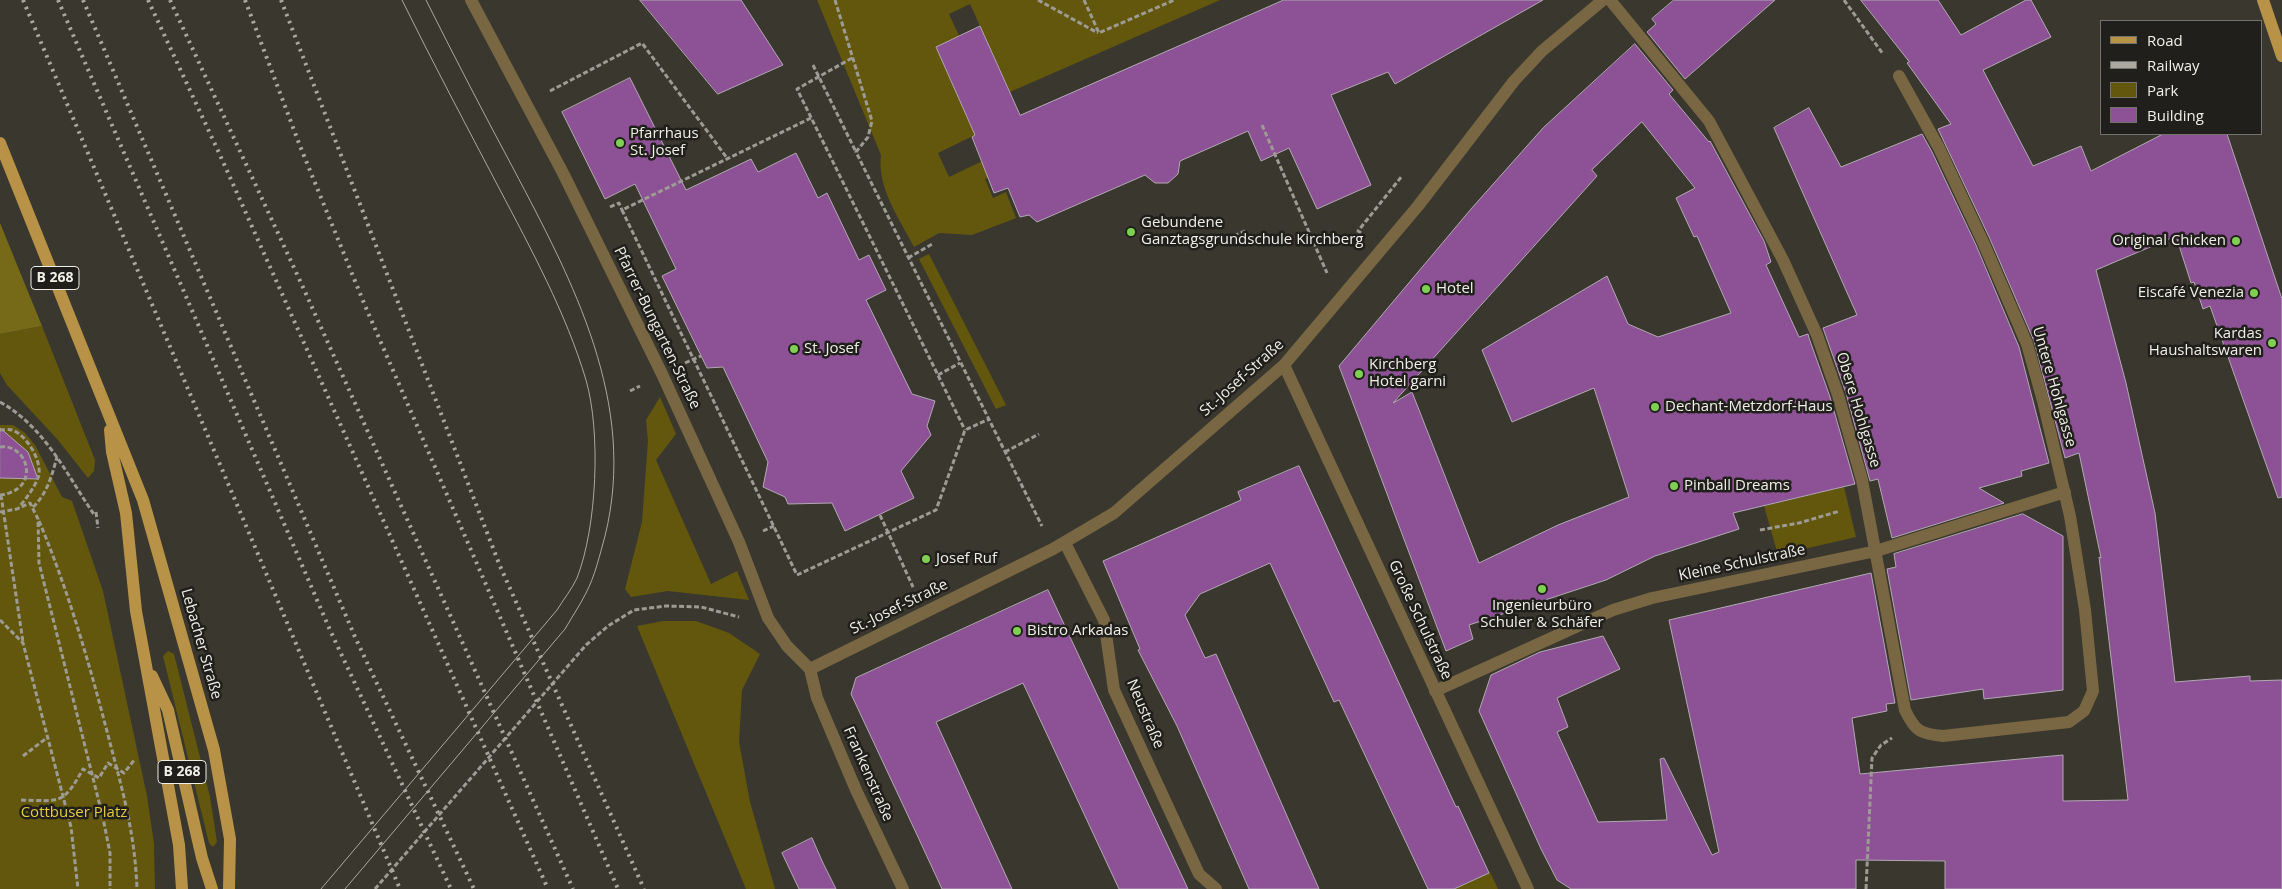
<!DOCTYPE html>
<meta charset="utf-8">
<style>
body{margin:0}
#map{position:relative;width:2282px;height:889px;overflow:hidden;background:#3a382e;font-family:"Open Sans",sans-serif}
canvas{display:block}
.legend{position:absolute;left:2100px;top:20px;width:162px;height:115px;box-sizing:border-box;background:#201f1b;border:1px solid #73726d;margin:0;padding:6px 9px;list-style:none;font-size:15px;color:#efeee7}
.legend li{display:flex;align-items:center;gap:10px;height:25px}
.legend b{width:25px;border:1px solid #73726d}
</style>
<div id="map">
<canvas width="2282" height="889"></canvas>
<ul class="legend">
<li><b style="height:6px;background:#b89347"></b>Road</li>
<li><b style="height:6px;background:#aaa8a0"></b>Railway</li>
<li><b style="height:14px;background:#63570d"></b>Park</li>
<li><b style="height:14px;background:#8d5296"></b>Building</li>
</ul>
</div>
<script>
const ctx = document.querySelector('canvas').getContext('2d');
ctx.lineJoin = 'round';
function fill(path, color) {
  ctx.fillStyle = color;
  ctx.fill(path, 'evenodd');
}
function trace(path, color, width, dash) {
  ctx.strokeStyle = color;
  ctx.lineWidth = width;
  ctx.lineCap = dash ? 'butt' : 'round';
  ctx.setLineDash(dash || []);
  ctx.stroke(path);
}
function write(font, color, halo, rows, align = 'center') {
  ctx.font = font + ' "Open Sans",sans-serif';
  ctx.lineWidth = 5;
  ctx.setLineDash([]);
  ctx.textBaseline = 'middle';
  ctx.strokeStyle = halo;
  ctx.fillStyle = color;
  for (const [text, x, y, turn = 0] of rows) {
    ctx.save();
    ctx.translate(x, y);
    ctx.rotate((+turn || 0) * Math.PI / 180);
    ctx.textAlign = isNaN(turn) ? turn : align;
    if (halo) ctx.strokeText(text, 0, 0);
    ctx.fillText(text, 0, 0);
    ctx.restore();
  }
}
fill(new Path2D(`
 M 817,0 L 1220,0 L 1010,92 L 970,4 L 949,14 L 959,36 L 936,47 L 975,135 L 938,153 L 949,177 L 991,157 L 998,173 L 985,179 L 993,198 L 1006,192 L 1016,218 L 972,235 L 939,233 L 914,247 C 899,218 877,188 881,155 Z
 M 929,254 L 1006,405 L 996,409 L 919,259 Z
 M 42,326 L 95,460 L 94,471 L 88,478 L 58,440 L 7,385 L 0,373 L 0,334 Z
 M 660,397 L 676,434 L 656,460 L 711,584 L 737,571 L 749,600 L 668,591 L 631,597 L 625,589 L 642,522 L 648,441 L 646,420 Z
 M 0,425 L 13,425 L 25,433 L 35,445 L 62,497 L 72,501 L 103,591 L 147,796 L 154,844 L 155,889 L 0,889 Z
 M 1844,487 L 1856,537 L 1778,555 L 1764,506 Z
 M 663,621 L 696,621 L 729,633 L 760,654 L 742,690 L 739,742 L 750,802 L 775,889 L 746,889 L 637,626 Z
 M 168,651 L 174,654 L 210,797 L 217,842 L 213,847 L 209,843 L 163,656 Z
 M 1490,872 L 1498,889 L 1454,889 Z`), '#63570d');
fill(new Path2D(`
 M 0,223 L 42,326 L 0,334 Z`), '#766917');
const building = new Path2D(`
 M 640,0 L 741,0 L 783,65 L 718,94 Z
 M 1284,0 L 1543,0 L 1395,84 L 1388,72 L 1331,95 L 1371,185 L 1317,209 L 1289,148 L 1261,161 L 1248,131 L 1180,161 L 1178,174 L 1168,183 L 1155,183 L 1145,175 L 1037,222 L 1029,215 L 1020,217 L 1008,188 L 994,193 L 972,137 L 975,135 L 936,47 L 980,26 L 1020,115 Z
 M 1674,0 L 1775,0 L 1685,79 L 1647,32 L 1656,24 L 1652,19 Z
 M 1861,0 L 1938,0 L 1961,35 L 2026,0 L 2031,0 L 2051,37 L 1983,70 L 2033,166 L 2081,146 L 2091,171 L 2163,134 L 2227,134 L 2282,299 L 2282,497 L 2278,498 L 2210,306 L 2203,309 L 2194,282 L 2191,283 L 2176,236 L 2096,270 L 2126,383 L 2155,513 L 2175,682 L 2250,676 L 2250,681 L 2282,680 L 2282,889 L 1945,889 L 1945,861 L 1856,860 L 1856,889 L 1571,889 L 1557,880 L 1541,849 L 1479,711 L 1491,675 L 1540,652 L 1603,636 L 1620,669 L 1557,698 L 1568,727 L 1557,732 L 1598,822 L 1667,820 L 1660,759 L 1664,758 L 1712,855 L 1719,852 L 1669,620 L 1871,573 L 1895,703 L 1886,704 L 1887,711 L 1852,718 L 1860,774 L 2063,755 L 2063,801 L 2128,800 L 2099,557 L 2101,558 L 2079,453 L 2065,458 L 2034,341 L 1990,239 L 1938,129 L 1951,124 L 1907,63 L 1909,62 Z
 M 1635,44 L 1673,90 L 1669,94 L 1709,142 L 1710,141 L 1764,241 L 1771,262 L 1766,265 L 1799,337 L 1808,334 L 1809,338 L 1830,397 L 1855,484 L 1733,513 L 1739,529 L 1655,556 L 1606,580 L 1469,625 L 1473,639 L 1446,651 L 1339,366 L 1471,209 L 1543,128 ZM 1642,122 L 1695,188 L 1676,198 L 1694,237 L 1697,236 L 1731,313 L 1658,337 L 1628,324 L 1607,276 L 1482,350 L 1512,422 L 1594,388 L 1629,497 L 1558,525 L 1479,563 L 1412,392 L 1393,403 L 1597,176 L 1592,170 Z
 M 630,78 L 686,190 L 751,159 L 758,172 L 796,153 L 818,198 L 827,193 L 859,260 L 869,255 L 886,290 L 866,300 L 912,394 L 935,401 L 927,426 L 931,435 L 901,471 L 914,498 L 845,531 L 832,503 L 788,504 L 785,497 L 763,487 L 768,462 L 723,367 L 707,368 L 662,276 L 676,269 L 635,184 L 605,199 L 562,112 Z
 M 1809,108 L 1841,167 L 1922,134 L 1932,152 L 1976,245 L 2019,347 L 2049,463 L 2021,471 L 2022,476 L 1979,488 L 2004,503 L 1892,538 L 1878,479 L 1870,481 L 1846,393 L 1823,328 L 1857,315 L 1774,128 Z
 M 0,428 L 28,452 L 38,479 L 0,478 Z
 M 1299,466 L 1456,807 L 1458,806 L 1489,873 L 1454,889 L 1428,889 L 1339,700 L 1334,702 L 1270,563 L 1200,594 L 1185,615 L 1205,658 L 1216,654 L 1319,889 L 1249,889 L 1177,726 L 1138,650 L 1140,649 L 1103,561 L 1241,500 L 1238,492 Z
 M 2023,514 L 2063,536 L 2063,690 L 1984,699 L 1983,689 L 1911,700 L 1887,569 L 1896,567 L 1894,554 Z
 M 1048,590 L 1123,750 L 1188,889 L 1119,889 L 1023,683 L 936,722 L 1012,889 L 942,889 L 918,837 L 851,694 L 856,678 Z
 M 812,838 L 823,863 L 836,889 L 799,889 L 782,853 Z`);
fill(building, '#8d5296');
trace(building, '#b1a9b2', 1);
trace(new Path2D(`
 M 835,0 L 872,121 L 868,137 L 856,152 L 1042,526
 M 1038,0 L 1098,33
 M 1084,0 L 1099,33 L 1174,0
 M 1844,0 L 1883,54
 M 852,58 L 797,89 L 965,430
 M 813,65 L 856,152
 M 550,91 L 642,43 L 727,158
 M 811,118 L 622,210 L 797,575 L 936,510 L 965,430 L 989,419
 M 1262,125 L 1327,273
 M 610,207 L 619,203 L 622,210
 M 1361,233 L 1358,231 L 1402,176
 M 1234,236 L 1247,230
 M 908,258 L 934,243
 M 685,363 L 701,356
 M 938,375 L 960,363
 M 630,391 L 640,386
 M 0,402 C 45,427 67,475 95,516
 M 0,430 C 3,430 9,429 12,430 C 26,434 44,463 38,478 C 34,488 26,499 19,507
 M 0,447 C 28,443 42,490 0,495
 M 1005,452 L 1039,434
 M 1,495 L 23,642
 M 33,507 C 47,494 52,475 57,457
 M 0,512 L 17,509 L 30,503 L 38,519 L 39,563 L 103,818 L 110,853 L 110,889
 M 96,512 L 98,528
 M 880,515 L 913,587
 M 39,521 C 69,592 90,666 109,739 C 123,792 135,834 137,889
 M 1760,530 L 1799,523 L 1840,511
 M 763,531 L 774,526
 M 0,620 L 23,643 L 71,827 L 78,889
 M 23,756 L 48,737
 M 21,800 C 61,801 63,805 83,769 L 99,778 L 108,763 L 124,773 L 135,759
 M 375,889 L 586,645 L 608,626 L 634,610 L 666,606 L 701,607 L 739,617
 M 1866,889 L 1872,758 L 1881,745 L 1892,738`), '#9d9b93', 3, [5, 2.5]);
trace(new Path2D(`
 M 471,0 L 563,173 L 662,374 L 739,542 L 768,618 L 787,646 L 810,669
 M 1610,0 L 1709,121 L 1783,260 L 1817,335 L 1838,395 L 1862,480 L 1905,710 C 1915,731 1920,734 1943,736 L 2069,722 L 2084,711 L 2093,691 L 2085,610 L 2070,516 L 2043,401 L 2027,344 L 1983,242 L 1939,148 L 1899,76
 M 1284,365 L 1528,889
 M 1065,543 L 1104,620 L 1114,690 L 1199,874 L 1216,889
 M 810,669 L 1053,549 L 1114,513 L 1284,365 L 1418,206 L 1514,81 L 1542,51 L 1603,0
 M 810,669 L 817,698 L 856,790 L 903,889
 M 1435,691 L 1613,610 L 1652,598 L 1876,551 L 2065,492`), '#796744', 12);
trace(new Path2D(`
 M 2263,0 L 2282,56
 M 0,143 L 143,500 L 214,750 L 230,839 L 229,889
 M 110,430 L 112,452 L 126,513 L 136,611 L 179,845 L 182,889
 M 152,676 L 168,710 L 202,858 L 212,889`), '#b89347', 12);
trace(new Path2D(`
 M 321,889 L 557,610 C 563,600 572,589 577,578 C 597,527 601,432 586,380 C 566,313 531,249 499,188 C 466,125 433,63 402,0
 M 345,889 L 565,629 C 572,617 580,605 586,593 C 595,576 600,554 605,536 C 638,403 573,282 513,168 C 483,112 454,56 426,0`), '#aaa8a0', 1);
trace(new Path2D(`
 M 23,0 L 400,889
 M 58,0 L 330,630 L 451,889
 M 83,0 L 355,637 L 474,889
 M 148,0 L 220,155 L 548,889
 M 170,0 L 302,285 L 573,889
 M 245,0 L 300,146 L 366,308 L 618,889
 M 281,0 L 500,566 L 644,889`), '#aaa8a0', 4, [2.5, 5]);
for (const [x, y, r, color] of [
 [620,143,5,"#7fd052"],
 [1131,232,5,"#7fd052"],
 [2236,241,5,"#7fd052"],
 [1426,289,5,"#7fd052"],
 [2254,293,5,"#7fd052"],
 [2272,343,5,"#7fd052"],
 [794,349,5,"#7fd052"],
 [1359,374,5,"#7fd052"],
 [1655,407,5,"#7fd052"],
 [1674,486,5,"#7fd052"],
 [926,559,5,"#7fd052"],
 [1542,589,5,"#7fd052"],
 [1017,631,5,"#7fd052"]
]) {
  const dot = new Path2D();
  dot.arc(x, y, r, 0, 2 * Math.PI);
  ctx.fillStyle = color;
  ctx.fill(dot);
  trace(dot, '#201f1b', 2);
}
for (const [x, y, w] of [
 [55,278,48],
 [182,772,48]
]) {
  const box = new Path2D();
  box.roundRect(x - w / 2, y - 11.5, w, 23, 4);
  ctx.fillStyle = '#201f1b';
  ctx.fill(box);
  trace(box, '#efeee7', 1);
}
write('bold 14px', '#efeee7', null, [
 ["B 268",55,278],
 ["B 268",182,772]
]);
write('15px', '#efeee7', '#201f1b', [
 ["Pfarrhaus",630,134],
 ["St. Josef",630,151],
 ["Gebundene",1141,223],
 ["Ganztagsgrundschule Kirchberg",1141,240],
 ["Original Chicken",2226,241,"right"],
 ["Hotel",1436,289],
 ["Eiscafé Venezia",2244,293,"right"],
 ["Kardas",2262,334,"right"],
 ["Haushaltswaren",2262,351,"right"],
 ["St. Josef",804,349],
 ["Kirchberg",1369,365],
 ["Hotel garni",1369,382],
 ["Dechant-Metzdorf-Haus",1665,407],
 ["Pinball Dreams",1684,486],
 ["Josef Ruf",936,559],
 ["Ingenieurbüro",1542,606,"center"],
 ["Schuler & Schäfer",1542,623,"center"],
 ["Bistro Arkadas",1027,631]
], 'left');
write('15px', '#efeee7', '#201f1b', [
 ["Pfarrer-Bungarten-Straße",657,328,64],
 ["St.-Josef-Straße",1242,378,-42],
 ["Untere Hohlgasse",2054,387,74],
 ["Obere Hohlgasse",1858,410,73],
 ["Kleine Schulstraße",1742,563,-12],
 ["St.-Josef-Straße",899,607,-26],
 ["Große Schulstraße",1420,620,65],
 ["Lebacher Straße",201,644,74],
 ["Neustraße",1145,714,67],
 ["Frankenstraße",868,774,66]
]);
write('15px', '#e3cb41', '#201f1b', [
 ["Cottbuser Platz",74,813]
]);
</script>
